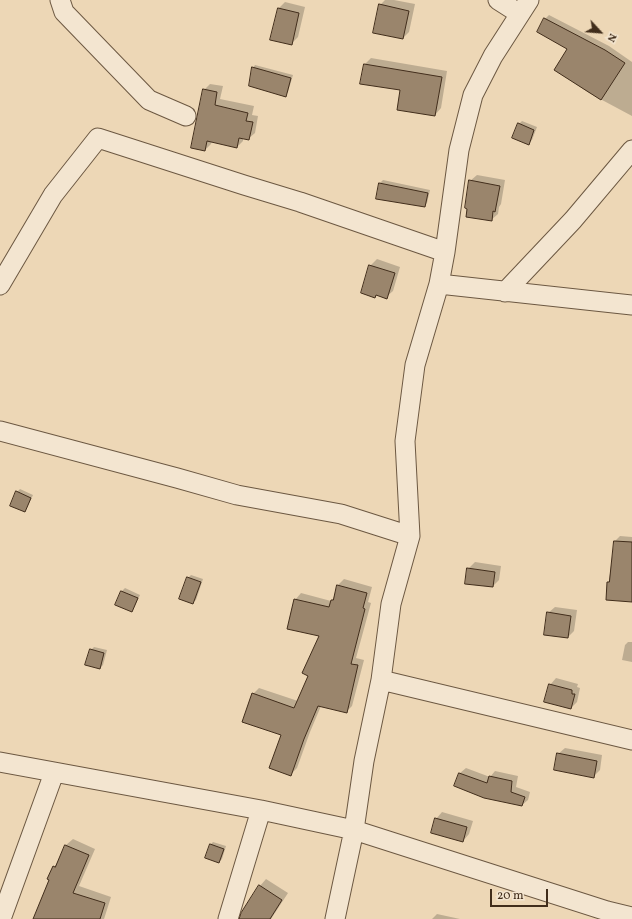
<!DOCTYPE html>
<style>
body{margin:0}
#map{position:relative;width:632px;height:919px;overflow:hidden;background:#edd7b6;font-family:Vollkorn,serif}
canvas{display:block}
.north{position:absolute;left:580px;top:12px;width:40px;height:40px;-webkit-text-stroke:3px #f3e5d0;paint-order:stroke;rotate:116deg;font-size:11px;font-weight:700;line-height:16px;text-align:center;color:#412d1b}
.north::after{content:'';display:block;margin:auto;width:14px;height:18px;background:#412d1b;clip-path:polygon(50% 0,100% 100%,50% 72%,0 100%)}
.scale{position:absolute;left:490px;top:889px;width:58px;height:18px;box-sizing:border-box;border:2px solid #412d1b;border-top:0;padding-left:5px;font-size:12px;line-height:14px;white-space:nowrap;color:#412d1b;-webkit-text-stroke:3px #f3e5d0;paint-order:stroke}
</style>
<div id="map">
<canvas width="632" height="919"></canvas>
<div class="north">N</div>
<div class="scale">20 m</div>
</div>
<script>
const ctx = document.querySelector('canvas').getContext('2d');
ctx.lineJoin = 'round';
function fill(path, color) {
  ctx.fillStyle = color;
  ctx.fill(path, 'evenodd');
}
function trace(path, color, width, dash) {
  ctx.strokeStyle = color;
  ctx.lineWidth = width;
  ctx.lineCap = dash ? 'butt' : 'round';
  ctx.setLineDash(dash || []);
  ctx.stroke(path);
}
fill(new Path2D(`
 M 385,0 L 394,0 L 415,4 L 409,32 L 403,38 L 380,5 Z
 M 285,2 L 305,7 L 298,37 L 291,44 L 279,8 Z
 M 549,15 L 609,46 L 632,62 L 632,116 L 589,93 L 555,70 L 569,49 L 545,19 Z
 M 371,58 L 447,71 L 441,108 L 435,115 L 364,65 Z
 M 255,65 L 293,75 L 288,92 L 285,95 L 253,68 Z
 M 210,84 L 223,86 L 220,99 L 254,106 L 252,115 L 258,116 L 255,133 L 248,139 L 243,138 L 243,141 L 237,147 L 212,141 L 211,144 L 205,150 L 204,90 Z
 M 522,121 L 537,127 L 532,140 L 529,143 L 519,124 Z
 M 477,175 L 505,180 L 501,204 L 499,207 L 498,214 L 491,220 L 470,181 Z
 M 383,180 L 430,190 L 427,203 L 424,206 L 380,183 Z
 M 377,259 L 400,267 L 393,291 L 386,297 L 377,294 L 375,297 L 370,266 Z
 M 20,489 L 33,495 L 27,508 L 24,511 L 17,492 Z
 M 620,536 L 632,537 L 632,574 L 630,595 L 608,582 L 611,580 L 615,541 Z
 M 475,562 L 501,566 L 499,580 L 493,586 L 468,569 Z
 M 191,575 L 203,579 L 196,600 L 193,602 L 188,578 Z
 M 344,579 L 372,587 L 368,602 L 371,603 L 356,658 L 364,660 L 352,706 L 346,712 L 321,706 L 310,732 L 297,768 L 291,774 L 282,734 L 253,694 L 259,688 L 298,701 L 310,675 L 320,635 L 295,600 L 301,593 L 331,601 L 335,597 L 338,585 Z
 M 125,588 L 140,595 L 134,608 L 132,611 L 116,604 L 122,591 Z
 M 555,607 L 577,610 L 574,631 L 568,637 L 548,613 Z
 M 628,642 L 632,642 L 632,662 L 622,660 L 625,645 Z
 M 94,647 L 107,650 L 103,665 L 100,668 L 91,650 Z
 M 556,678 L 578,684 L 577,687 L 580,688 L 577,702 L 571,708 L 550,685 Z
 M 565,748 L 602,755 L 600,770 L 593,777 L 558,754 Z
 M 466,768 L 490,777 L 495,771 L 518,776 L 516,787 L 530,792 L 528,800 L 522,805 L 456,786 L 460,773 Z
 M 442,812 L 473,821 L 469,834 L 463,841 L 436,819 Z
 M 73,839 L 95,849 L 79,886 L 111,897 L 104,919 L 35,919 L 50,880 L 54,867 L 59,861 L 66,845 Z
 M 213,842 L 226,846 L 222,859 L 219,862 L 211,844 Z
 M 266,879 L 288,893 L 271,919 L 257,919 L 244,911 L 260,886 Z
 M 437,914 L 460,919 L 432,919 Z`), '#0003');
const building = new Path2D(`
 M 379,4 L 409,11 L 403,39 L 373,33 Z
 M 278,8 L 299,13 L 292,45 L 270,40 Z
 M 544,18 L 605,50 L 625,63 L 601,100 L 554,70 L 567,49 L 537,32 Z
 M 364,64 L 442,77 L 435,116 L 397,110 L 400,90 L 360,84 Z
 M 252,67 L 291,78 L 286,97 L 249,86 Z
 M 203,89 L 217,92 L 215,105 L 248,113 L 246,121 L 253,122 L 249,140 L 239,138 L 237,148 L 207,141 L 205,151 L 191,148 Z
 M 518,123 L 534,130 L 529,145 L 512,138 Z
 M 469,180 L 500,186 L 495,212 L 493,211 L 492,221 L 466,217 L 467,209 L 465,208 Z
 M 379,183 L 428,193 L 425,207 L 376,199 Z
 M 369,265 L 395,273 L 387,299 L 376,295 L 375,298 L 361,293 Z
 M 16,491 L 31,498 L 25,512 L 10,506 Z
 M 614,541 L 632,542 L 632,602 L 606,600 L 607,582 L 609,582 Z
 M 467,568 L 495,572 L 493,587 L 465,584 Z
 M 187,577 L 201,582 L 193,604 L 179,599 Z
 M 337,585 L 367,593 L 363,608 L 365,609 L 351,664 L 358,665 L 347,713 L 318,706 L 304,739 L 291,776 L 269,768 L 281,735 L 242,722 L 252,693 L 294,708 L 308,676 L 302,673 L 319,636 L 287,629 L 294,599 L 329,607 L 331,600 L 333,600 Z
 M 121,591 L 138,598 L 132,612 L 115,605 Z
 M 547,612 L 571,616 L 568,638 L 544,635 Z
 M 90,649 L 104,653 L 100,669 L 85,665 Z
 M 549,684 L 572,690 L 572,694 L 575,694 L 571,709 L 544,702 Z
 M 557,753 L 597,761 L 594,778 L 554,770 Z
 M 459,773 L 487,783 L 489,776 L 512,781 L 511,792 L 525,797 L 522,806 L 484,798 L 454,786 Z
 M 435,818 L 467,827 L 463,842 L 431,833 Z
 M 210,844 L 224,849 L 219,863 L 205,858 Z
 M 65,845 L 89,855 L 73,893 L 105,903 L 100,919 L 33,919 L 49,880 L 47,879 L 53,866 L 55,867 Z
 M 259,885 L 282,900 L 270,919 L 239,919 L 241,913 Z`);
fill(building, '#9a856c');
trace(building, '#412d1b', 1);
const minor = new Path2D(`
 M 60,0 L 64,12 L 149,100 L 186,116
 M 498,0 L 520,14
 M 439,284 L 632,305
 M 0,285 L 53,195 L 98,138 L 244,185 L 300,202 L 445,252
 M 505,292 L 573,220 L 632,150
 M 0,431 L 177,478 L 237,495 L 341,514 L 410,536
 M 381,680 L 632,740
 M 0,762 L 261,810 L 354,830 L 607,911 L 632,917
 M 1,919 L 54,773
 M 228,919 L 261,810
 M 335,919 L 354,830 L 364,761 L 381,680 L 391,604 L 410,536 L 405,441 L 415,365 L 439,284 L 445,252 L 459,150 L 473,95 L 493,56 L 529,0`);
trace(minor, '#6c5842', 21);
trace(minor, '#f3e5d0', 19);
</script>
